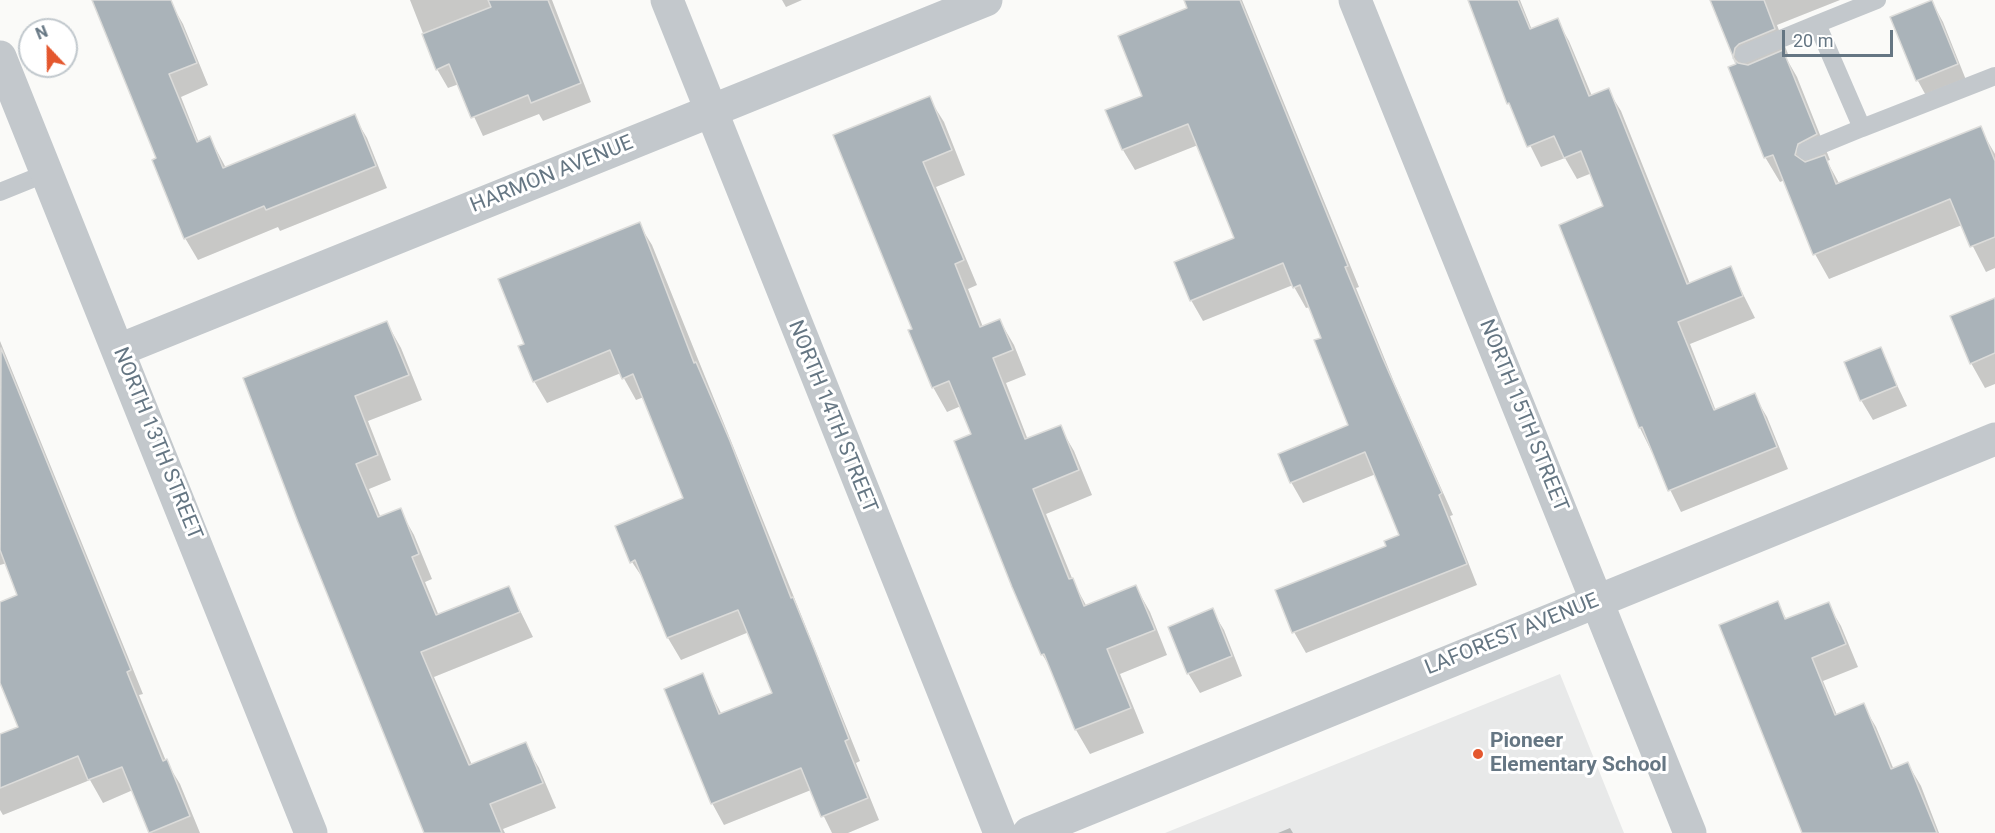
<!DOCTYPE html>
<style>
body{margin:0}
#map{position:relative;width:1995px;height:833px;overflow:hidden;background:#fafaf8;font-family:Roboto,sans-serif}
canvas{display:block}
.north{position:absolute;left:18px;top:18px;width:60px;height:60px;box-sizing:border-box;background:#fff;border:2px solid #c1c8cd;border-radius:50%;rotate:338deg;font-size:16px;font-weight:700;line-height:24px;text-align:center;color:#657683}
.north::after{content:'';display:block;margin:auto;width:21px;height:27px;background:#e4572e;clip-path:polygon(50% 0,100% 100%,50% 72%,0 100%)}
.scale{position:absolute;left:1782px;top:30px;width:111px;height:27px;box-sizing:border-box;border:3px solid #657683;border-top:0;padding-left:8px;font-size:18px;line-height:21px;white-space:nowrap;color:#657683;-webkit-text-stroke:4px #fff;paint-order:stroke}
</style>
<div id="map">
<canvas width="1995" height="833"></canvas>
<div class="north">N</div>
<div class="scale">20 m</div>
</div>
<script>
const ctx = document.querySelector('canvas').getContext('2d');
ctx.lineJoin = 'round';
function fill(path, color) {
  ctx.fillStyle = color;
  ctx.fill(path, 'evenodd');
}
function trace(path, color, width, dash) {
  ctx.strokeStyle = color;
  ctx.lineWidth = width;
  ctx.lineCap = dash ? 'butt' : 'round';
  ctx.setLineDash(dash || []);
  ctx.stroke(path);
}
function write(font, color, halo, rows, align = 'center') {
  ctx.font = font + ' Roboto,sans-serif';
  ctx.lineWidth = 6;
  ctx.setLineDash([]);
  ctx.textBaseline = 'middle';
  ctx.strokeStyle = halo;
  ctx.fillStyle = color;
  for (const [text, x, y, turn = 0] of rows) {
    ctx.save();
    ctx.translate(x, y);
    ctx.rotate((+turn || 0) * Math.PI / 180);
    ctx.textAlign = isNaN(turn) ? turn : align;
    if (halo) ctx.strokeText(text, 0, 0);
    ctx.fillText(text, 0, 0);
    ctx.restore();
  }
}
fill(new Path2D(`
 M 1560,674 L 1624,833 L 1165,833 Z`), '#e8e9e9');
fill(new Path2D(`
 M 93,0 L 171,3 L 183,24 L 208,85 L 181,97 L 199,143 L 210,138 L 226,168 L 354,116 L 367,138 L 387,188 L 280,231 L 278,227 L 198,260 L 185,238 L 158,159 Z
 M 410,0 L 552,0 L 591,102 L 543,121 L 539,114 L 483,136 L 459,84 L 448,88 L 437,69 Z
 M 782,0 L 802,0 L 786,7 Z
 M 1186,0 L 1242,0 L 1359,287 L 1356,288 L 1394,382 L 1453,515 L 1450,516 L 1477,585 L 1306,653 L 1294,632 L 1401,536 L 1376,474 L 1303,503 L 1291,482 L 1350,426 L 1323,338 L 1310,307 L 1306,308 L 1293,285 L 1203,321 L 1191,300 L 1236,239 L 1198,145 L 1135,170 L 1123,150 L 1144,96 L 1189,9 Z
 M 1468,0 L 1520,0 L 1532,30 L 1557,20 L 1569,41 L 1592,96 L 1608,90 L 1621,111 L 1690,284 L 1730,268 L 1755,318 L 1690,344 L 1716,411 L 1754,395 L 1767,417 L 1788,469 L 1681,512 L 1640,428 L 1560,225 L 1605,207 L 1592,173 L 1577,179 L 1565,158 L 1541,167 L 1509,103 Z
 M 1711,0 L 1840,0 L 1777,25 L 1788,54 L 1785,56 L 1797,77 L 1830,160 L 1827,161 L 1840,185 L 1980,128 L 1995,154 L 1995,268 L 1986,272 L 1962,225 L 1829,279 L 1815,254 L 1785,180 L 1780,182 L 1765,157 L 1737,65 Z
 M 1932,2 L 1943,22 L 1968,85 L 1929,101 L 1918,81 L 1892,18 Z
 M 929,98 L 944,122 L 965,175 L 936,187 L 977,285 L 968,289 L 983,327 L 1000,321 L 1014,345 L 1026,375 L 1006,383 L 1028,440 L 1060,427 L 1074,451 L 1092,495 L 1046,514 L 1074,583 L 1087,607 L 1136,587 L 1150,612 L 1167,655 L 1120,674 L 1144,733 L 1090,754 L 1076,730 L 1053,672 L 1042,654 L 973,435 L 961,406 L 947,412 L 933,387 L 914,330 L 835,136 Z
 M 639,224 L 652,245 L 860,761 L 856,763 L 879,820 L 848,833 L 832,833 L 811,790 L 724,825 L 712,803 L 702,675 L 722,715 L 774,694 L 749,632 L 681,660 L 668,638 L 646,583 L 632,562 L 685,499 L 644,397 L 636,400 L 621,373 L 547,403 L 534,381 L 526,345 Z
 M 1995,299 L 1995,384 L 1985,388 L 1971,363 Z
 M 387,323 L 401,348 L 422,400 L 368,421 L 391,480 L 369,489 L 381,518 L 400,510 L 414,535 L 432,579 L 425,582 L 439,616 L 509,588 L 533,637 L 434,677 L 472,765 L 525,744 L 539,768 L 556,808 L 503,829 L 505,833 L 424,833 L 299,522 Z
 M 0,341 L 143,694 L 139,695 L 166,761 L 180,784 L 200,833 L 150,833 L 133,790 L 103,803 L 90,780 L 3,815 L 0,810 L 0,736 L 20,728 L 0,679 L 0,603 L 19,596 L 7,563 L 0,565 Z
 M 1880,349 L 1907,406 L 1873,420 L 1861,400 Z
 M 1777,603 L 1787,620 L 1828,604 L 1841,626 L 1858,667 L 1823,681 L 1837,715 L 1863,705 L 1876,727 L 1894,770 L 1908,764 L 1921,786 L 1939,833 L 1804,833 Z
 M 1212,610 L 1224,630 L 1242,676 L 1200,693 L 1188,673 Z
 M 1290,828 L 1293,833 L 1278,833 Z`), '#0003');
const building = new Path2D(`
 M 92,0 L 171,0 L 197,63 L 169,74 L 197,142 L 210,136 L 223,168 L 355,114 L 376,166 L 266,210 L 264,206 L 184,239 L 152,160 L 156,158 Z
 M 488,0 L 548,0 L 581,83 L 531,103 L 528,95 L 471,118 L 449,64 L 436,70 L 422,34 L 491,7 Z
 M 1184,0 L 1240,0 L 1348,266 L 1345,267 L 1383,359 L 1442,493 L 1439,495 L 1467,564 L 1292,633 L 1275,590 L 1386,546 L 1384,541 L 1399,535 L 1365,452 L 1290,483 L 1278,454 L 1348,425 L 1314,340 L 1321,338 L 1300,285 L 1293,288 L 1283,263 L 1190,301 L 1174,262 L 1234,238 L 1188,124 L 1122,150 L 1105,110 L 1142,96 L 1118,36 L 1187,8 Z
 M 1468,0 L 1518,0 L 1530,29 L 1558,18 L 1589,96 L 1609,88 L 1687,284 L 1731,266 L 1743,296 L 1678,322 L 1714,410 L 1755,393 L 1777,447 L 1668,491 L 1642,427 L 1639,428 L 1559,225 L 1603,206 L 1581,151 L 1564,158 L 1554,136 L 1527,147 L 1509,103 L 1507,104 Z
 M 1710,0 L 1764,0 L 1775,29 L 1739,44 L 1735,48 L 1733,58 L 1738,63 L 1748,65 L 1783,50 L 1817,134 L 1798,144 L 1795,155 L 1805,162 L 1825,155 L 1836,184 L 1981,126 L 1995,161 L 1995,237 L 1970,247 L 1950,199 L 1813,255 L 1773,155 L 1764,158 L 1728,67 L 1736,64 Z
 M 1932,0 L 1958,64 L 1916,81 L 1890,17 Z
 M 930,96 L 952,150 L 923,162 L 964,260 L 955,264 L 980,327 L 1000,319 L 1013,350 L 993,358 L 1025,439 L 1061,425 L 1079,470 L 1033,489 L 1069,579 L 1073,578 L 1084,606 L 1136,585 L 1155,630 L 1107,649 L 1131,708 L 1075,730 L 1044,654 L 1041,655 L 1012,587 L 954,441 L 971,434 L 949,381 L 932,388 L 908,330 L 912,329 L 833,135 Z
 M 640,222 L 694,363 L 696,362 L 730,441 L 791,598 L 793,597 L 815,651 L 849,739 L 845,741 L 868,798 L 821,817 L 801,768 L 711,804 L 664,689 L 703,673 L 719,714 L 772,693 L 738,610 L 667,638 L 635,560 L 630,563 L 615,526 L 683,498 L 633,374 L 622,379 L 610,350 L 533,382 L 518,346 L 524,344 L 498,279 Z
 M 1995,298 L 1995,353 L 1970,364 L 1950,316 Z
 M 387,321 L 409,375 L 355,396 L 378,455 L 356,464 L 378,517 L 401,508 L 419,554 L 412,557 L 436,615 L 509,586 L 520,612 L 421,652 L 469,765 L 526,742 L 543,783 L 490,804 L 502,833 L 424,833 L 298,522 L 243,378 Z
 M 1881,347 L 1897,386 L 1860,401 L 1844,362 Z
 M 1,348 L 131,670 L 127,672 L 163,761 L 167,759 L 190,816 L 149,833 L 122,767 L 88,780 L 78,756 L 0,788 L 0,734 L 18,727 L 0,683 L 0,602 L 17,595 L 0,550 Z
 M 1778,601 L 1785,619 L 1829,602 L 1846,644 L 1812,658 L 1835,715 L 1864,703 L 1891,769 L 1908,762 L 1937,833 L 1802,833 L 1719,625 Z
 M 1213,608 L 1232,656 L 1187,674 L 1168,627 Z`);
fill(building, '#aab3b9');
trace(building, '#dcdcda', 1.5);
trace(new Path2D(`
 M 1877,0 L 1817,24 L 1862,128 L 1995,76
 M 1744,54 L 1817,24
 M 1806,151 L 1862,128
 M 0,192 L 47,173`), '#c3c8cc', 18);
trace(new Path2D(`
 M 667,0 L 1000,833
 M 1355,0 L 1690,833
 M 0,57 L 311,833
 M 119,350 L 986,0
 M 1029,833 L 1995,439`), '#c3c8cc', 33);
for (const [x, y, r, color] of [
 [1478,754,6,"#e4572e"]
]) {
  const dot = new Path2D();
  dot.arc(x, y, r, 0, 2 * Math.PI);
  ctx.fillStyle = color;
  ctx.fill(dot);
  trace(dot, '#fff', 2);
}
write('21px', '#657683', '#fff', [
 ["HARMON AVENUE",552,175,-22],
 ["NORTH 15TH STREET",1523,416,68],
 ["NORTH 14TH STREET",832,417,68],
 ["NORTH 13TH STREET",157,444,68],
 ["LAFOREST AVENUE",1512,635,-22]
]);
write('bold 21px', '#657683', '#fff', [
 ["Pioneer",1490,742],
 ["Elementary School",1490,766]
], 'left');
</script>
